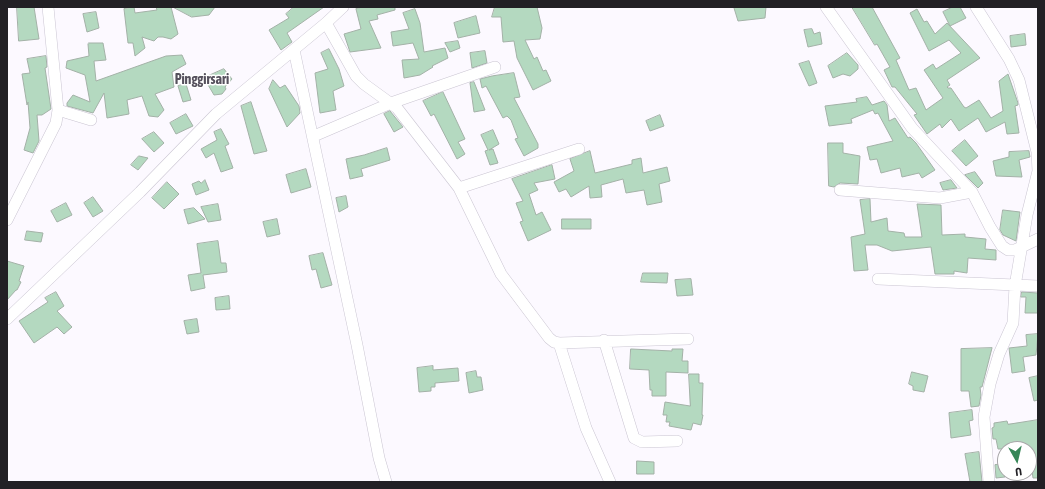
<!DOCTYPE html>
<style>
body{margin:0}
#map{position:relative;width:1045px;height:489px;overflow:hidden;background:#fcf9ff;font-family:"Asap Condensed",sans-serif}
canvas{display:block}
.frame{position:absolute;inset:0;border:8px solid #222025;pointer-events:none}
.north{position:absolute;left:997px;top:441px;width:40px;height:40px;box-sizing:border-box;background:#fff;border:1px solid #a7a6a8;border-radius:50%;rotate:172deg;font-size:11px;font-weight:700;line-height:16px;text-align:center;color:#222025}
.north::after{content:'';display:block;margin:auto;width:14px;height:18px;background:#378758;clip-path:polygon(50% 0,100% 100%,50% 72%,0 100%)}
</style>
<div id="map">
<canvas width="1045" height="489"></canvas>
<div class="frame"></div>
<div class="north">U</div>
</div>
<script>
const ctx = document.querySelector('canvas').getContext('2d');
ctx.lineJoin = 'round';
function fill(path, color) {
  ctx.fillStyle = color;
  ctx.fill(path, 'evenodd');
}
function trace(path, color, width, dash) {
  ctx.strokeStyle = color;
  ctx.lineWidth = width;
  ctx.lineCap = dash ? 'butt' : 'round';
  ctx.setLineDash(dash || []);
  ctx.stroke(path);
}
function write(font, color, halo, rows, align = 'center') {
  ctx.font = font + ' "Asap Condensed",sans-serif';
  ctx.lineWidth = 3;
  ctx.setLineDash([]);
  ctx.textBaseline = 'middle';
  ctx.strokeStyle = halo;
  ctx.fillStyle = color;
  for (const [text, x, y, turn = 0] of rows) {
    ctx.save();
    ctx.translate(x, y);
    ctx.rotate((+turn || 0) * Math.PI / 180);
    ctx.textAlign = isNaN(turn) ? turn : align;
    if (halo) ctx.strokeText(text, 0, 0);
    ctx.fillText(text, 0, 0);
    ctx.restore();
  }
}
const building = new Path2D(`
 M 17,7 L 34,7 L 39,39 L 19,41 Z
 M 134,7 L 135,13 L 157,10 L 156,7 L 171,7 L 178,34 L 171,39 L 163,37 L 158,37 L 154,41 L 142,37 L 145,48 L 135,56 L 133,43 L 128,43 L 124,9 Z
 M 173,7 L 215,7 L 209,15 L 192,17 Z
 M 294,7 L 324,7 L 287,33 L 292,42 L 281,50 L 269,30 L 289,18 L 286,14 Z
 M 363,7 L 395,7 L 395,10 L 377,15 L 378,19 L 369,21 L 381,48 L 350,52 L 344,34 L 361,29 L 356,9 Z
 M 495,7 L 537,7 L 542,28 L 540,39 L 525,40 L 534,59 L 537,57 L 543,71 L 546,70 L 551,81 L 533,90 L 517,58 L 514,41 L 503,42 L 501,17 L 492,17 Z
 M 766,7 L 765,18 L 738,21 L 734,8 Z
 M 852,7 L 872,7 L 900,58 L 896,60 L 909,90 L 916,88 L 926,110 L 943,98 L 924,70 L 933,64 L 936,69 L 961,53 L 949,40 L 929,51 L 910,13 L 917,9 L 924,22 L 927,21 L 935,34 L 947,23 L 980,58 L 947,80 L 950,85 L 947,87 L 948,88 L 951,88 L 964,107 L 966,108 L 979,100 L 991,118 L 1003,111 L 999,81 L 1008,74 L 1018,103 L 1018,105 L 1015,106 L 1019,133 L 1007,134 L 1005,122 L 986,132 L 978,118 L 959,131 L 951,119 L 942,128 L 940,124 L 927,134 L 914,115 L 917,114 L 895,87 L 892,87 L 884,70 L 890,67 L 877,44 L 875,45 Z
 M 953,7 L 960,7 L 966,18 L 950,26 L 943,12 Z
 M 415,9 L 420,23 L 424,52 L 445,48 L 448,58 L 432,66 L 433,67 L 420,75 L 404,78 L 402,60 L 419,59 L 413,43 L 393,46 L 391,32 L 409,29 L 403,13 Z
 M 96,12 L 99,28 L 87,32 L 83,14 Z
 M 476,16 L 480,33 L 458,38 L 454,23 Z
 M 812,29 L 814,34 L 820,32 L 822,44 L 808,47 L 804,30 Z
 M 1025,34 L 1026,45 L 1011,47 L 1010,36 Z
 M 458,41 L 460,48 L 450,52 L 445,43 Z
 M 89,43 L 103,43 L 106,60 L 94,61 L 96,81 L 166,56 L 182,55 L 186,64 L 172,72 L 174,87 L 155,94 L 164,110 L 158,117 L 149,116 L 142,96 L 127,100 L 129,114 L 107,118 L 104,93 L 93,113 L 67,106 L 67,103 L 73,95 L 90,102 L 85,75 L 66,68 L 67,61 L 89,56 L 88,44 Z
 M 329,49 L 339,69 L 344,86 L 333,91 L 336,110 L 320,113 L 315,73 L 328,69 L 321,53 Z
 M 485,51 L 487,63 L 472,68 L 470,53 Z
 M 847,53 L 858,65 L 858,69 L 850,76 L 843,74 L 833,78 L 828,66 Z
 M 46,56 L 47,67 L 45,68 L 51,109 L 42,115 L 37,115 L 39,141 L 33,153 L 24,150 L 30,128 L 28,102 L 27,105 L 22,74 L 30,73 L 27,59 Z
 M 809,61 L 817,83 L 809,86 L 799,64 Z
 M 224,69 L 232,79 L 225,87 L 226,89 L 222,94 L 214,95 L 204,78 Z
 M 514,73 L 520,97 L 514,98 L 538,144 L 538,148 L 524,156 L 515,139 L 518,138 L 511,120 L 507,116 L 503,118 L 486,86 L 482,88 L 480,79 L 492,76 Z
 M 273,80 L 280,88 L 285,85 L 299,106 L 300,113 L 287,127 L 269,89 Z
 M 474,82 L 485,110 L 474,112 L 470,83 Z
 M 186,84 L 191,100 L 183,102 L 178,86 Z
 M 443,92 L 465,139 L 458,142 L 465,154 L 457,159 L 434,114 L 431,116 L 423,101 Z
 M 867,97 L 872,105 L 884,101 L 887,105 L 889,121 L 895,118 L 908,138 L 910,137 L 916,143 L 935,170 L 922,178 L 919,173 L 902,177 L 900,168 L 881,173 L 877,159 L 870,160 L 867,147 L 893,141 L 878,113 L 875,114 L 873,110 L 851,119 L 852,123 L 829,126 L 825,106 L 857,102 L 856,99 Z
 M 251,102 L 267,151 L 254,154 L 241,106 Z
 M 390,111 L 403,127 L 394,132 L 384,114 Z
 M 186,114 L 193,126 L 176,134 L 170,123 Z
 M 660,115 L 664,126 L 650,131 L 646,121 Z
 M 221,129 L 229,144 L 225,146 L 233,168 L 221,172 L 214,153 L 206,158 L 201,149 L 217,140 L 214,132 Z
 M 493,130 L 499,144 L 489,150 L 493,149 L 498,163 L 490,165 L 485,151 L 488,150 L 481,135 Z
 M 154,132 L 164,143 L 154,152 L 142,139 Z
 M 965,140 L 978,156 L 966,166 L 952,151 Z
 M 828,143 L 843,143 L 843,153 L 860,156 L 858,184 L 840,183 L 834,187 L 829,186 Z
 M 387,148 L 390,160 L 361,169 L 363,176 L 350,179 L 346,159 L 364,155 Z
 M 590,151 L 595,173 L 632,164 L 632,160 L 641,158 L 643,173 L 667,167 L 670,181 L 659,184 L 662,202 L 647,205 L 644,190 L 626,193 L 623,179 L 601,185 L 602,197 L 590,198 L 589,186 L 571,197 L 566,189 L 559,192 L 554,182 L 574,171 L 570,159 Z
 M 1029,151 L 1030,157 L 1019,160 L 1022,177 L 996,176 L 993,161 L 1009,157 L 1009,152 Z
 M 139,156 L 148,158 L 138,170 L 131,165 Z
 M 552,165 L 555,179 L 534,183 L 538,190 L 529,194 L 536,215 L 542,212 L 551,230 L 528,241 L 520,222 L 523,221 L 516,203 L 523,201 L 512,179 Z
 M 306,169 L 311,187 L 291,193 L 286,175 Z
 M 975,172 L 983,183 L 978,188 L 965,175 Z
 M 205,180 L 209,190 L 196,195 L 192,184 L 199,181 L 201,183 Z
 M 951,180 L 957,188 L 943,190 L 940,183 Z
 M 167,182 L 179,194 L 164,209 L 152,198 Z
 M 346,196 L 348,207 L 339,212 L 336,198 Z
 M 93,197 L 103,211 L 93,217 L 84,203 Z
 M 870,199 L 871,222 L 887,218 L 888,231 L 904,233 L 905,237 L 922,237 L 917,204 L 941,205 L 942,235 L 965,234 L 965,237 L 986,239 L 985,249 L 996,250 L 996,260 L 968,258 L 967,273 L 954,271 L 954,274 L 935,274 L 931,247 L 892,251 L 877,245 L 865,245 L 868,270 L 854,271 L 851,237 L 865,234 L 860,200 Z
 M 66,203 L 72,215 L 57,222 L 51,211 Z
 M 218,204 L 221,220 L 208,222 L 201,207 Z
 M 194,208 L 205,219 L 188,224 L 184,210 Z
 M 1003,210 L 1020,212 L 1016,241 L 1003,235 L 1000,230 Z
 M 277,219 L 280,234 L 267,237 L 263,222 Z
 M 562,219 L 591,219 L 591,229 L 562,229 Z
 M 27,231 L 43,233 L 41,242 L 25,240 Z
 M 218,241 L 221,263 L 226,263 L 227,272 L 203,275 L 205,288 L 191,291 L 188,275 L 201,273 L 197,244 Z
 M 323,253 L 332,285 L 321,288 L 316,269 L 312,270 L 309,256 Z
 M 7,261 L 24,266 L 19,281 L 21,282 L 17,290 L 16,290 L 7,300 Z
 M 643,273 L 668,273 L 667,283 L 641,282 Z
 M 691,279 L 693,295 L 677,296 L 675,280 Z
 M 56,292 L 64,306 L 57,311 L 72,327 L 64,334 L 57,327 L 34,343 L 19,321 L 48,302 L 45,298 Z
 M 1022,292 L 1038,293 L 1038,313 L 1025,313 L 1026,297 L 1021,297 Z
 M 229,296 L 230,309 L 216,310 L 215,298 Z
 M 197,319 L 199,332 L 187,334 L 184,321 Z
 M 1038,334 L 1036,355 L 1023,357 L 1025,371 L 1012,373 L 1009,348 L 1027,346 L 1026,335 Z
 M 992,348 L 982,387 L 980,387 L 981,395 L 979,406 L 971,407 L 969,391 L 961,391 L 961,349 Z
 M 631,349 L 672,351 L 672,349 L 683,349 L 682,361 L 688,361 L 688,373 L 666,372 L 666,396 L 652,396 L 652,390 L 650,390 L 649,370 L 630,369 Z
 M 433,366 L 433,370 L 458,368 L 459,381 L 435,383 L 435,387 L 431,387 L 431,391 L 419,392 L 417,368 Z
 M 476,371 L 477,377 L 481,377 L 483,390 L 469,393 L 466,373 Z
 M 912,372 L 928,376 L 924,392 L 913,390 L 913,386 L 909,384 Z
 M 689,374 L 699,374 L 699,383 L 703,383 L 702,415 L 703,415 L 701,425 L 693,423 L 691,430 L 669,426 L 670,422 L 666,422 L 667,415 L 663,415 L 665,402 L 690,406 Z
 M 1038,376 L 1038,400 L 1034,401 L 1029,378 Z
 M 972,410 L 973,420 L 969,421 L 971,435 L 951,438 L 949,413 Z
 M 1038,420 L 1038,478 L 1033,478 L 1029,449 L 998,449 L 996,439 L 993,439 L 992,428 L 994,427 L 994,423 L 1007,421 L 1008,424 Z
 M 979,452 L 982,482 L 970,482 L 965,454 Z
 M 637,461 L 654,462 L 654,474 L 637,474 Z
 M 1005,464 L 1005,477 L 996,478 L 995,465 Z`);
fill(building, '#b4d9c0');
trace(building, '#a3b1a7', 1);
const minor = new Path2D(`
 M 826,7 L 912,128 L 972,192 L 990,227 L 1002,246 L 1008,250 L 1015,250 L 1038,239
 M 976,7 L 1009,59 L 1019,80 L 1037,152 L 1038,171 L 1027,215 L 1015,286 L 1013,323 L 999,354 L 990,384 L 984,417 L 989,482
 M 326,23 L 356,76 L 364,84 L 397,108 L 459,188 L 501,274 L 549,338 L 554,342 L 559,343 L 688,339
 M 294,50 L 357,345 L 379,458 L 386,482
 M 58,110 L 91,120
 M 314,136 L 391,103 L 495,67
 M 459,188 L 579,149
 M 840,190 L 940,198 L 972,192
 M 7,220 L 56,123 L 58,110 L 48,7
 M 878,279 L 1038,286
 M 7,319 L 140,192 L 216,114 L 326,23 L 343,7
 M 604,340 L 634,438 L 642,442 L 677,441
 M 559,343 L 586,428 L 610,482`);
trace(minor, '#cac5d2', 12);
trace(minor, '#fff', 11);
write('bold 14px', '#56515d', '#fff', [
 ["Pinggirsari",202,80]
]);
</script>
